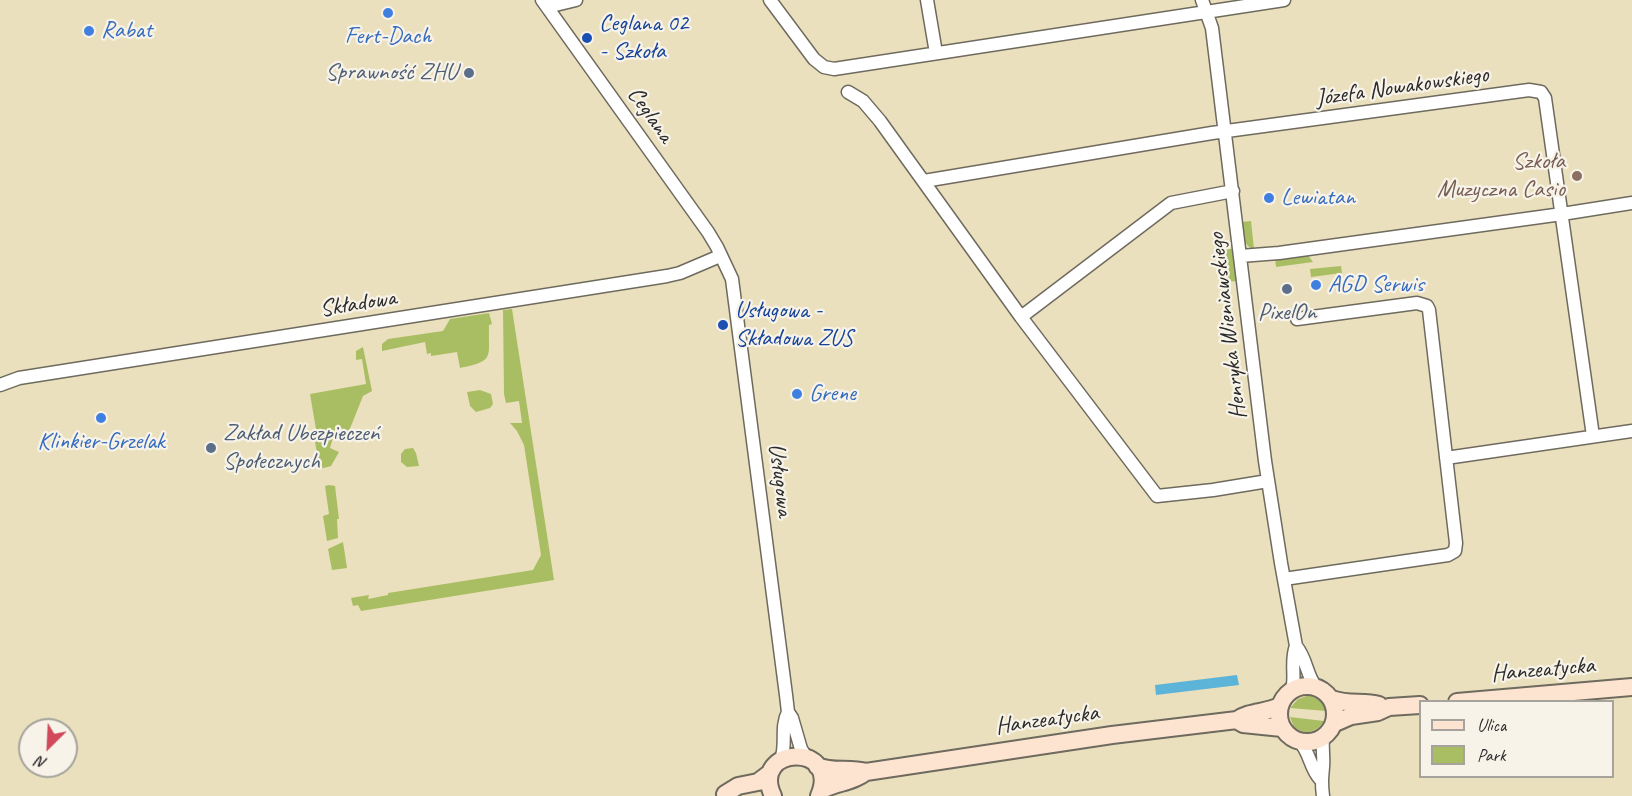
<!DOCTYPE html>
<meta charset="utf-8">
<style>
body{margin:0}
#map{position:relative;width:1632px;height:796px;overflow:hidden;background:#ebe0be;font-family:Caveat,sans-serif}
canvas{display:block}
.legend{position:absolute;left:1419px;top:700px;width:195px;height:78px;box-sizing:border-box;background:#f7f3e8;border:2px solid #a5a39c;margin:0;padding:8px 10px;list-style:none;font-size:18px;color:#2b2b2b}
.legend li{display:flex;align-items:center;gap:12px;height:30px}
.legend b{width:30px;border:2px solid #a5a39c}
.north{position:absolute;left:18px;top:718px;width:60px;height:60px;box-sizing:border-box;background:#f7f3e8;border:2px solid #a5a39c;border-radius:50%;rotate:204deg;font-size:16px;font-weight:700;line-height:24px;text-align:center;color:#2b2b2b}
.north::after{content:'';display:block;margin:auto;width:21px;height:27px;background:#d1495b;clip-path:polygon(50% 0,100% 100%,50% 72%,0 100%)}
</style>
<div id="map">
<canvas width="1632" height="796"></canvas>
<ul class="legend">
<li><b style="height:8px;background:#fde4d1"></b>Ulica</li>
<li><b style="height:16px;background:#a9be62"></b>Park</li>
</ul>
<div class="north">N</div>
</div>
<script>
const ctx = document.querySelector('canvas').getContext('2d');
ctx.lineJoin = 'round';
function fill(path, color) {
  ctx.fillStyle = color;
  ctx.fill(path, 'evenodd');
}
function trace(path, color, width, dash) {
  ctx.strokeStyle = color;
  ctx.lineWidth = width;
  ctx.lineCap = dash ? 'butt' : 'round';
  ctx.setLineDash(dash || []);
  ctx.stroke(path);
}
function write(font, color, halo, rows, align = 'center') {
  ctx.font = font + ' Caveat,sans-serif';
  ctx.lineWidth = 4.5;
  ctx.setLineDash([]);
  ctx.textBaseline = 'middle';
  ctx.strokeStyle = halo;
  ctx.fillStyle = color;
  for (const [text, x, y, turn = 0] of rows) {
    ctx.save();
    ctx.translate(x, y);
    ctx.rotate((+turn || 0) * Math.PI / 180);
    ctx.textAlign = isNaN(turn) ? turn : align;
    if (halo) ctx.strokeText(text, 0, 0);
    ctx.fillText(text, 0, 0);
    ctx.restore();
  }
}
fill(new Path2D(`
 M 1251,221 L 1254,249 C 1242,246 1243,232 1242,222 Z
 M 1223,249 L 1232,249 L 1234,251 L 1237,281 L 1226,282 L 1222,251 Z
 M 1307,254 L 1313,262 L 1276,267 L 1275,258 Z
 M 1341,266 L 1342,273 L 1311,277 L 1310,269 Z
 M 512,309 L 554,580 L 361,611 L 358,605 L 353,606 L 351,598 L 369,595 L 368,599 L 388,595 L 388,593 L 533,570 L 541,555 L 524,445 L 517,431 L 510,423 L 522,423 L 519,401 L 506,403 L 504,394 L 503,310 Z
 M 489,313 L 492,324 L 489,325 C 488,357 496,361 460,368 L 457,352 L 431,356 L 431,353 L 427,354 L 425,342 L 382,351 L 382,344 L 388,339 L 443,331 L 450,319 Z
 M 363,347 L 372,391 L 363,396 L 349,431 L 336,427 L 330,448 L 339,452 L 331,466 L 320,469 L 315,442 L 318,441 L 310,394 L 366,384 L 362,359 L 356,360 L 356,351 Z
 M 480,390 L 491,394 L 493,404 L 490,408 L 476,412 L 470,406 L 467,392 Z
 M 413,448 L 416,453 L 419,466 L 407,467 L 401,462 L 401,454 L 405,449 Z
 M 329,485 L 335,486 L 339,519 L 337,519 L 338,538 L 327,541 L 323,516 L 329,514 L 325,486 Z
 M 343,542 L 347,568 L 332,570 L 328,549 Z
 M 1310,695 L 1321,701 L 1326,711 L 1290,708 L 1298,699 Z
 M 1290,717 L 1324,721 C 1317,732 1306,736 1294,727 Z`), '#a9be62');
fill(new Path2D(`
 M 1237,675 L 1239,685 L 1156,695 L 1155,685 Z`), '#5cb4d9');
const street = new Path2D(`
 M 542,0 L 708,232 L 717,247 L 732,279 L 786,695 L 788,712 L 792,718 L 801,749 L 806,757
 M 770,0 L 814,59 L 824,67 L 834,69 L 1284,0
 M 927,0 L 936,53
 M 1202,0 L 1212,28 L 1265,461 L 1281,563 L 1296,646 C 1290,661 1296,676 1292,690
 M 547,7 L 576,0
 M 848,92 L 863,101 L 880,121 L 1021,317 L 1157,496 L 1213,490 L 1268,481
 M 924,181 L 1212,133 L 1529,90 L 1541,92 L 1545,98 L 1593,436
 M 1240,256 L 1279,253 L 1562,214 L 1632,203
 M 1021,317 L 1171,203 L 1233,191
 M 0,385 L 19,378 L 667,276 L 680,273 L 720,256
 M 1446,458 L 1632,431
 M 1284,579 L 1448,555 L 1455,551 L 1456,543 L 1429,310 L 1427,306 L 1417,303 L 1297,319
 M 1296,646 C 1307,659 1306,675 1316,687
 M 1323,738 C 1322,748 1324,758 1323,767 C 1322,781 1321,781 1323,796
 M 1300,742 C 1310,753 1310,768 1320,779
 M 781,760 C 787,744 780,728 788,712`);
const secondary = new Path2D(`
 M1279 714a28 28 0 1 1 56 0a28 28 0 1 1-56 0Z
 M 1332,699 C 1348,705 1363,701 1379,705
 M 1457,702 L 1632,687
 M 1238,721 L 1243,724 L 1282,728
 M 1335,723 L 1351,716 L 1378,712 L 1389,707 L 1420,705
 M 817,766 C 833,773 849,767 866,772
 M 822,790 C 836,782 852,783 866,772 L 1112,735 L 1237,720 C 1249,711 1266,713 1280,706
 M 725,794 L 738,786 L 758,782 L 770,773
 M 773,796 C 749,745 842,742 819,796`);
trace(street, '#6e6a5e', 15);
trace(secondary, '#6e6a5e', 20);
trace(street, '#fff', 12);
trace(secondary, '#fde4d1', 16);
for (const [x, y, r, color] of [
 [388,13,6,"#3f7fe0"],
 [89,31,6,"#3f7fe0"],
 [587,38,6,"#1a4fb4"],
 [469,73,6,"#5c6f8a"],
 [1577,176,6,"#8d6e63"],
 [1269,198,6,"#3f7fe0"],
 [1316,285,6,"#3f7fe0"],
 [1287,289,6,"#5c6f8a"],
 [723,325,6,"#1a4fb4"],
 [797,394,6,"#3f7fe0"],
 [101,418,6,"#3f7fe0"],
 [211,448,6,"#5c6f8a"]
]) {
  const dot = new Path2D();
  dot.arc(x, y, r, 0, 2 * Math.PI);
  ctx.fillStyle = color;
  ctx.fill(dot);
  trace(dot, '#f7f3e8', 2);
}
write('24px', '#164399', '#f7f3e8', [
 ["Ceglana 02",599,24],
 ["- Szkoła",599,52],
 ["Usługowa -",735,311],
 ["Składowa ZUS",735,339]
], 'left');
write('24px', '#366cbe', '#f7f3e8', [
 ["Rabat",101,31],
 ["Fert-Dach",388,37,"center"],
 ["Lewiatan",1281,198],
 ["AGD Serwis",1328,285],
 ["Grene",809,394],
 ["Klinkier-Grzelak",101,442,"center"]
], 'left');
write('24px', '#4e5e75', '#f7f3e8', [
 ["Sprawność ZHU",457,73],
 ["PixelOn",1287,313,"center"],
 ["Zakład Ubezpieczeń",223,434,"left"],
 ["Społecznych",223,462,"left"]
], 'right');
write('24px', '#2b2b2b', '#f7f3e8', [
 ["Józefa Nowakowskiego",1402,87,-8],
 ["Ceglana",650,115,55],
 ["Składowa",358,304,-9],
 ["Henryka Wieniawskiego",1228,326,-97],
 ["Usługowa",780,480,83],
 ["Hanzeatycka",1543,670,-5],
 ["Hanzeatycka",1047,720,-8]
]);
write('24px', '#785e54', '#f7f3e8', [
 ["Szkoła",1565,162],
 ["Muzyczna Casio",1565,190]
], 'right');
</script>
